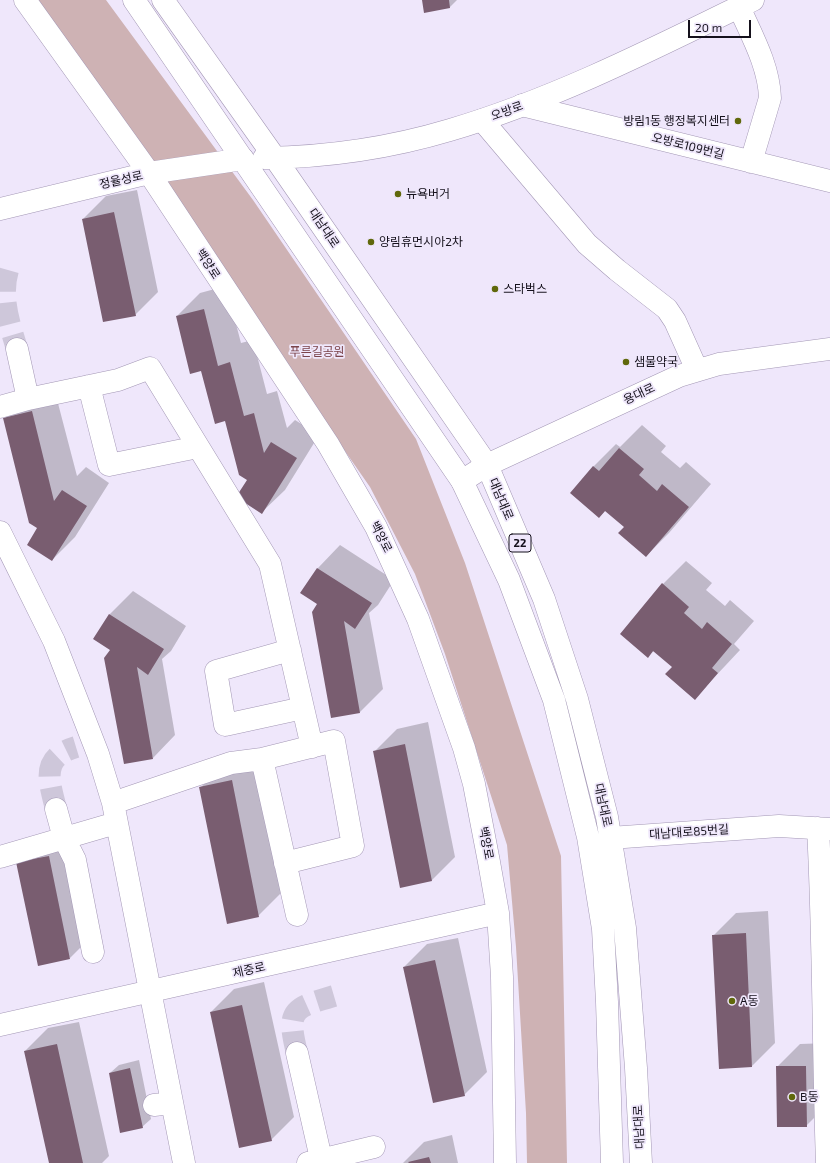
<!DOCTYPE html>
<meta charset="utf-8">
<style>
body{margin:0}
#map{position:relative;width:830px;height:1163px;overflow:hidden;background:#efe7fb;font-family:"Exo 2",sans-serif}
canvas{display:block}
.scale{position:absolute;left:688px;top:20px;width:63px;height:18px;box-sizing:border-box;border:2px solid #15111c;border-top:0;padding-left:5px;font-size:12px;line-height:14px;white-space:nowrap;color:#15111c;-webkit-text-stroke:3px #efe7fb;paint-order:stroke}
</style>
<div id="map">
<canvas width="830" height="1163"></canvas>
<div class="scale">20 m</div>
</div>
<script>
const ctx = document.querySelector('canvas').getContext('2d');
ctx.lineJoin = 'round';
function fill(path, color) {
  ctx.fillStyle = color;
  ctx.fill(path, 'evenodd');
}
function trace(path, color, width, dash) {
  ctx.strokeStyle = color;
  ctx.lineWidth = width;
  ctx.lineCap = dash ? 'butt' : 'round';
  ctx.setLineDash(dash || []);
  ctx.stroke(path);
}
function write(font, color, halo, rows, align = 'center') {
  ctx.font = font + ' "Exo 2","Noto Sans KR",sans-serif';
  ctx.lineWidth = 3.5;
  ctx.setLineDash([]);
  ctx.textBaseline = 'middle';
  ctx.strokeStyle = halo;
  ctx.fillStyle = color;
  for (const [text, x, y, turn = 0] of rows) {
    ctx.save();
    ctx.translate(x, y);
    ctx.rotate((+turn || 0) * Math.PI / 180);
    ctx.textAlign = isNaN(turn) ? turn : align;
    if (halo) ctx.strokeText(text, 0, 0);
    ctx.fillText(text, 0, 0);
    ctx.restore();
  }
}
fill(new Path2D(`
 M 31,0 L 106,0 L 253,200 L 416,439 L 465,563 L 561,856 L 567,1163 L 527,1163 L 526,1113 L 516,947 L 507,845 L 445,654 L 415,574 L 370,487 Z`), '#ceb2b4');
fill(new Path2D(`
 M 423,0 L 457,0 L 449,8 Z
 M 137,190 L 158,292 L 135,315 L 83,219 L 106,196 Z
 M 226,286 L 241,343 L 253,340 L 267,394 L 277,391 L 287,428 L 295,420 L 319,435 L 285,490 L 262,512 L 226,420 L 177,316 L 200,293 Z
 M 54,388 L 77,476 L 86,467 L 109,483 L 75,537 L 52,560 L 39,528 L 4,419 L 27,396 Z
 M 642,425 L 666,446 L 661,452 L 680,468 L 686,462 L 711,484 L 669,533 L 646,556 L 625,527 L 606,510 L 599,517 L 593,467 L 616,444 L 620,447 Z
 M 340,545 L 394,580 L 378,605 L 369,613 L 383,689 L 360,712 L 332,717 L 318,604 L 301,593 L 318,568 Z
 M 686,561 L 712,583 L 706,590 L 725,606 L 730,600 L 754,621 L 734,644 L 740,650 L 695,698 L 673,667 L 654,651 L 648,656 L 663,584 Z
 M 133,591 L 186,626 L 171,651 L 162,659 L 175,735 L 153,758 L 111,650 L 94,639 L 110,614 Z
 M 428,722 L 455,857 L 432,880 L 401,886 L 374,752 L 397,729 Z
 M 254,758 L 281,893 L 258,916 L 200,788 L 223,765 Z
 M 71,833 L 93,935 L 70,958 L 18,863 Z
 M 768,911 L 775,1043 L 752,1066 L 713,936 L 736,913 Z
 M 458,938 L 487,1072 L 464,1095 L 404,967 L 427,944 Z
 M 264,982 L 294,1117 L 271,1140 L 211,1012 L 234,989 Z
 M 79,1022 L 109,1156 L 102,1163 L 50,1163 L 25,1051 L 48,1028 Z
 M 829,1043 L 829,1103 L 806,1126 L 777,1067 L 800,1044 Z
 M 139,1060 L 151,1119 L 142,1127 L 110,1073 L 119,1065 Z
 M 452,1135 L 458,1163 L 403,1163 L 424,1142 Z`), '#0003');
fill(new Path2D(`
 M 422,0 L 449,0 L 450,8 L 424,13 Z
 M 114,212 L 136,316 L 103,322 L 82,219 Z
 M 204,309 L 218,366 L 230,362 L 244,416 L 254,413 L 264,453 L 271,442 L 297,458 L 262,514 L 236,497 L 247,480 L 239,475 L 225,421 L 215,424 L 201,371 L 190,374 L 176,316 Z
 M 32,411 L 54,501 L 62,490 L 87,506 L 52,561 L 27,545 L 37,528 L 29,523 L 3,418 Z
 M 619,448 L 644,469 L 639,475 L 657,491 L 662,484 L 689,507 L 646,557 L 618,533 L 624,527 L 605,511 L 599,518 L 570,493 L 593,466 L 599,471 Z
 M 317,568 L 372,603 L 355,629 L 344,621 L 360,713 L 331,718 L 312,612 L 317,604 L 300,593 Z
 M 662,583 L 689,607 L 684,613 L 702,629 L 707,622 L 732,644 L 712,668 L 718,673 L 695,700 L 665,674 L 672,667 L 653,651 L 648,658 L 620,634 Z
 M 109,614 L 164,649 L 148,675 L 137,667 L 153,759 L 124,764 L 104,658 L 110,650 L 93,639 Z
 M 405,744 L 432,881 L 400,888 L 373,751 Z
 M 232,780 L 259,917 L 227,924 L 199,787 Z
 M 49,856 L 70,959 L 38,966 L 16,862 Z
 M 746,933 L 752,1067 L 719,1069 L 712,935 Z
 M 435,960 L 465,1096 L 433,1103 L 403,967 Z
 M 242,1005 L 272,1141 L 239,1148 L 210,1012 Z
 M 57,1044 L 83,1163 L 49,1163 L 24,1051 Z
 M 776,1066 L 806,1066 L 807,1127 L 777,1127 Z
 M 130,1068 L 143,1128 L 120,1133 L 109,1073 Z
 M 429,1157 L 431,1163 L 409,1163 L 408,1162 Z`), '#795d70');
trace(new Path2D(`
 M 8,270 C 0,297 9,322 17,349
 M 56,809 C 49,780 40,758 76,747
 M 297,1053 C 286,1009 293,1008 334,996`), '#cec7da', 22, [22, 11]);
const minor = new Path2D(`
 M 25,0 L 149,173 L 328,444 L 376,527 L 418,619 L 464,748 L 474,784 L 489,862 L 498,913 L 502,977 L 505,1163
 M 739,7 C 752,36 769,66 770,98 L 751,162
 M 522,105 L 830,181
 M 482,120 L 587,244 L 617,270 L 667,309 L 675,321 L 697,370
 M 0,209 L 149,173 L 243,159
 M 17,349 L 28,399
 M 89,386 L 109,465 L 198,447
 M 0,407 L 28,399 L 118,380 L 150,368 L 270,564 L 312,747
 M 462,481 L 487,465 L 679,376 L 719,364 L 830,349
 M 0,532 L 54,641 L 98,754 L 113,803
 M 290,650 L 216,671 L 225,725 L 303,708
 M 262,759 L 297,915
 M 56,809 L 64,838 L 75,860 L 93,952
 M 818,828 C 824,940 823,1051 827,1163
 M 600,854 L 610,838 L 779,826 L 830,829
 M 0,857 L 116,823
 M 0,1025 L 498,913
 M 297,1053 L 322,1163
 M 154,1105 L 172,1103
 M 184,1163 L 113,803 L 231,763 L 262,759 L 334,741 L 353,846 L 285,863
 M 308,1163 L 374,1147`);
const major = new Path2D(`
 M 134,0 L 462,481 L 509,580 L 554,700 L 588,837 L 603,929 L 607,1002 L 612,1163
 M 163,0 L 275,158 L 487,465 L 544,599 L 577,699 L 607,817 L 625,928 L 636,1068 L 641,1163
 M 264,158 C 326,157 390,148 450,130 C 555,99 655,48 753,0`);
trace(minor, '#a397b5', 23);
trace(major, '#a397b5', 23);
trace(minor, '#fff', 22);
trace(major, '#fff', 22);
for (const [x, y, r, color] of [
 [738,121,4,"#60680b"],
 [398,194,4,"#60680b"],
 [371,242,4,"#60680b"],
 [495,289,4,"#60680b"],
 [626,362,4,"#60680b"],
 [732,1001,4,"#60680b"],
 [792,1097,4,"#60680b"]
]) {
  const dot = new Path2D();
  dot.arc(x, y, r, 0, 2 * Math.PI);
  ctx.fillStyle = color;
  ctx.fill(dot);
  trace(dot, '#efe7fb', 1.5);
}
for (const [x, y, w] of [
 [520,543,22]
]) {
  const box = new Path2D();
  box.roundRect(x - w / 2, y - 9, w, 18, 3);
  ctx.fillStyle = '#efe7fb';
  ctx.fill(box);
  trace(box, '#15111c', 1);
}
write('bold 11px', '#15111c', null, [
 ["22",520,543]
]);
write('12px', '#15111c', '#efe7fb', [
 ["오방로",507,111,-20],
 ["오방로109번길",688,146,14],
 ["정율성로",121,180,-13],
 ["대남대로",324,228,56],
 ["백양로",208,264,57],
 ["용대로",639,394,-25],
 ["대남대로",501,499,67],
 ["백양로",381,537,63],
 ["대남대로",603,805,78],
 ["대남대로85번길",689,832,-4],
 ["백양로",486,843,79],
 ["제중로",249,970,-13],
 ["대남대로",639,1127,-93]
]);
write('12px', '#15111c', '#efe7fb', [
 ["방림1동 행정복지센터",730,121,"right"],
 ["뉴욕버거",406,194],
 ["양림휴먼시아2차",379,242],
 ["스타벅스",503,289],
 ["샘물약국",634,362],
 ["A동",740,1001],
 ["B동",800,1097]
], 'left');
write('12px', '#7b444b', '#efe7fb', [
 ["푸른길공원",317,352]
]);
</script>
